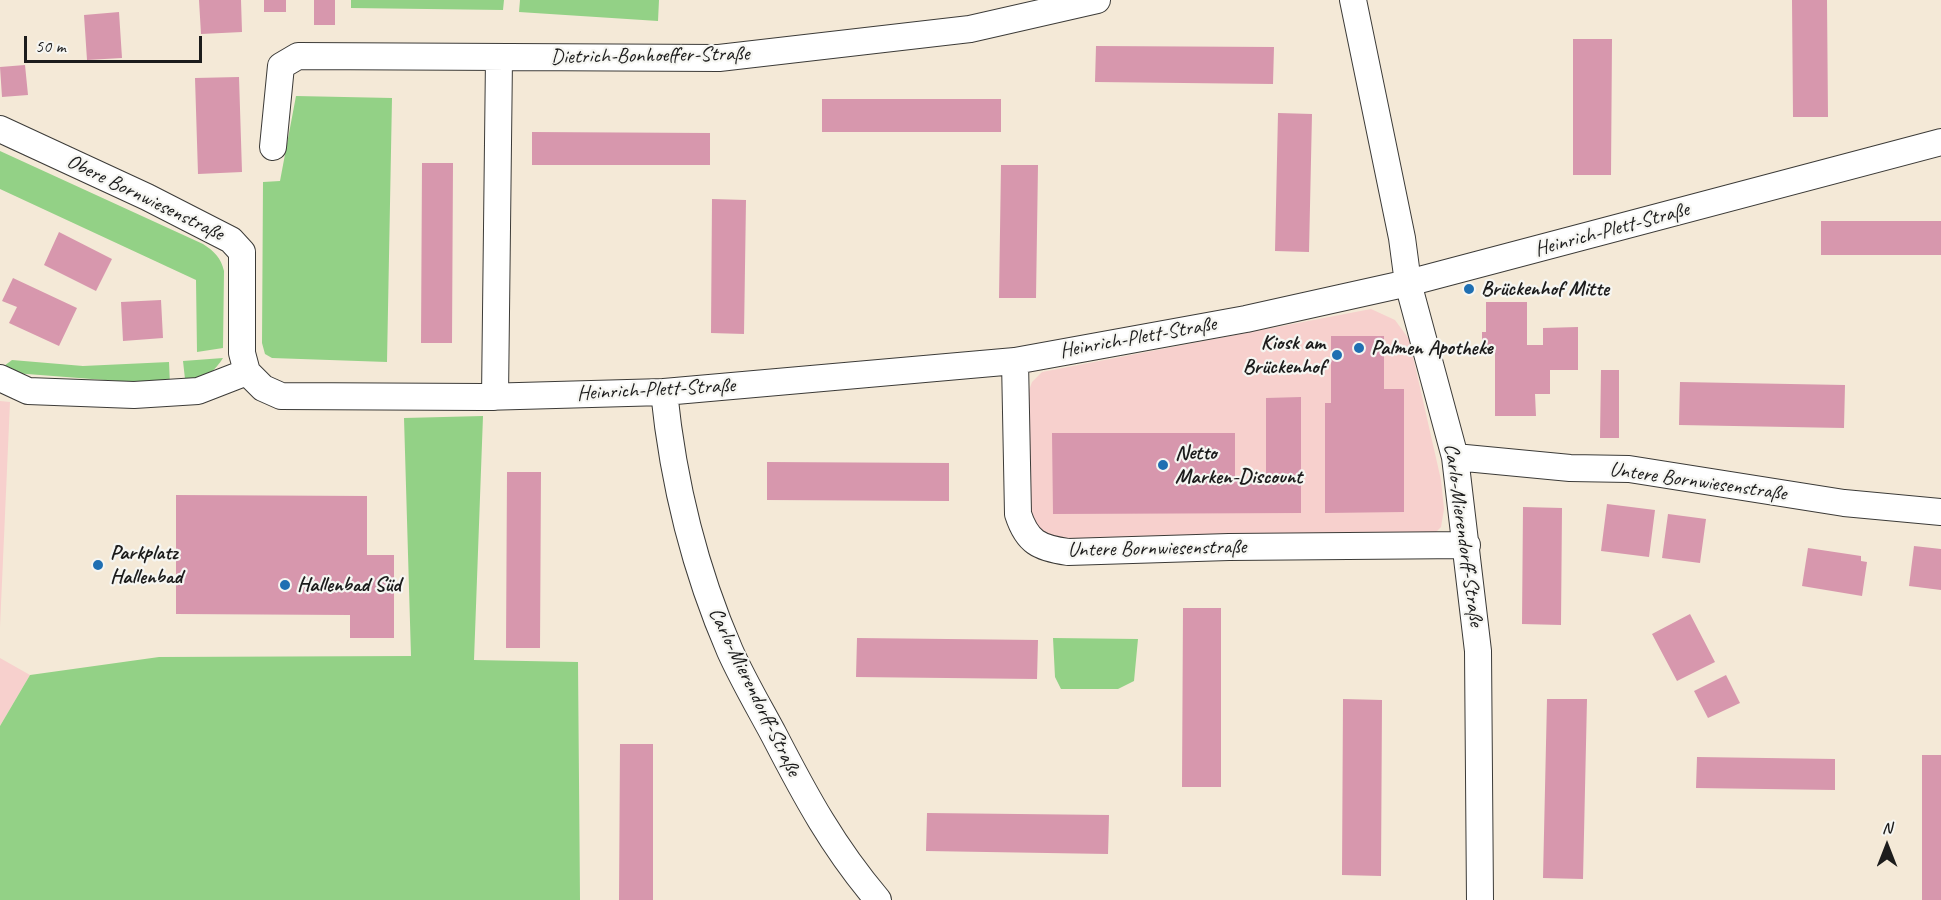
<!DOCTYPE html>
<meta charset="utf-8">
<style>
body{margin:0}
#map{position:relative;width:1941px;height:900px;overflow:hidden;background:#f4e9d7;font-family:Caveat,sans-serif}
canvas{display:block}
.north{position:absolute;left:1857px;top:816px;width:60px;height:60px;-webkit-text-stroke:4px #f6f6f2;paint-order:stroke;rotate:0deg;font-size:16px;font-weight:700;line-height:24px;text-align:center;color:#1c1c1c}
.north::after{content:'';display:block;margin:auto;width:21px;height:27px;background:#1c1c1c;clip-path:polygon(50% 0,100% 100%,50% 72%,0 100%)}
.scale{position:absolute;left:24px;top:36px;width:178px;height:27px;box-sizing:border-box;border:3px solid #1c1c1c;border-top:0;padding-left:8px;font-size:18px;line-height:21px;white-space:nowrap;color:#1c1c1c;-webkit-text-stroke:4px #f6f6f2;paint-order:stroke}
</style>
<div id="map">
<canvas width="1941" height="900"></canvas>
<div class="north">N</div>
<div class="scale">50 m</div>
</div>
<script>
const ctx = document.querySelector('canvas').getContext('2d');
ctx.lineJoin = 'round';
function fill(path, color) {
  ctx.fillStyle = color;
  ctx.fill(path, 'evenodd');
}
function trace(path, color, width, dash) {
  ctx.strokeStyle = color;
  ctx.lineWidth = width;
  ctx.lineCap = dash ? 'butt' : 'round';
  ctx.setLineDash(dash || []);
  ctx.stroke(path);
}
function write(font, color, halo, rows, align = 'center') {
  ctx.font = font + ' Caveat,sans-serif';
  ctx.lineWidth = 4.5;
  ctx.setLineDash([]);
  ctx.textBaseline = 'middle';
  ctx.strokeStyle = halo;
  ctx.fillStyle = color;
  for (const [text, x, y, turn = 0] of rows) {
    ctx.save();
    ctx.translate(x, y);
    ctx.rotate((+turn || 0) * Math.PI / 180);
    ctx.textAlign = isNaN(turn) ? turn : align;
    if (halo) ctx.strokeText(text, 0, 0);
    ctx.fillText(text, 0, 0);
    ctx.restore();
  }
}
fill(new Path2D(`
 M 1371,309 L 1395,320 L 1409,339 L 1441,480 L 1444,509 L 1441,527 L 1432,536 L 1057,540 L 1045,538 L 1027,515 L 1026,399 L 1032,382 L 1042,372 Z
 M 0,401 L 10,402 L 0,627 Z
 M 0,658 L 30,675 L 0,726 Z`), '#f7d0cd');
fill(new Path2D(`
 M 351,0 L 504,0 L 503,10 L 351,8 Z
 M 520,0 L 659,0 L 658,21 L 519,12 Z
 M 296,96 L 392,98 L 387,362 L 272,358 L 265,354 L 262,343 L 263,182 L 280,181 Z
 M 0,151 L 203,244 C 214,251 221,258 224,271 L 223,348 L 197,352 L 196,280 L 0,189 Z
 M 223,358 C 214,372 202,383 185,379 L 183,361 Z
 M 12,360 L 83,366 L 169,362 L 170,385 L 14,373 L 4,366 Z
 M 483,416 L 474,660 L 578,662 L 580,900 L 0,900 L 0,726 L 30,675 L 159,657 L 411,656 L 404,418 Z
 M 1053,638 L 1138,639 L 1134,681 L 1118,689 L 1061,689 L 1055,677 Z`), '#93d186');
fill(new Path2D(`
 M 199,0 L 241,0 L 242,32 L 201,34 Z
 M 264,0 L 286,0 L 286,12 L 264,12 Z
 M 314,0 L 335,0 L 335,25 L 314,25 Z
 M 1792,0 L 1827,0 L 1828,117 L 1793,117 Z
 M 119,12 L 122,58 L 87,60 L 84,15 Z
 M 1573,39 L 1612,39 L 1611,175 L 1573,175 Z
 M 1096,46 L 1274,47 L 1273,84 L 1095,82 Z
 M 25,65 L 28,95 L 2,97 L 0,67 Z
 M 239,77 L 242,172 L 198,174 L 195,78 Z
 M 822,99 L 1001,99 L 1001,132 L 822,132 Z
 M 1278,113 L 1312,114 L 1309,252 L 1275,251 Z
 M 532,132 L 710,133 L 710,165 L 532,165 Z
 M 422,163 L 453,163 L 452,343 L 421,343 Z
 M 1001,165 L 1038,165 L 1036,298 L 999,298 Z
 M 712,199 L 746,200 L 744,334 L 711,333 Z
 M 1821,221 L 1941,221 L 1941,255 L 1821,255 Z
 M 59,232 L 112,259 L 96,291 L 44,265 Z
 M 13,278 L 77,308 L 59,346 L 9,323 L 17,307 L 2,301 Z
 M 161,300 L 163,338 L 123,341 L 121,302 Z
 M 1486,302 L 1527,302 L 1527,345 L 1543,345 L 1543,328 L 1578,327 L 1578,370 L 1550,370 L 1550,394 L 1535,394 L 1536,416 L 1495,416 L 1495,353 L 1482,353 L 1482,332 L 1486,332 Z
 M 1331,336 L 1384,336 L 1384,389 L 1404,389 L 1404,512 L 1325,513 L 1325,403 L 1331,403 Z
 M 1601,370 L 1619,370 L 1619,438 L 1600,438 Z
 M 1680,382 L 1845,385 L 1844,428 L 1679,425 Z
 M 1301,397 L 1301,513 L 1053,514 L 1052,433 L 1235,433 L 1235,480 L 1266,480 L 1266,398 Z
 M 767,462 L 949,463 L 949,501 L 767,500 Z
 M 507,472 L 541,472 L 540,648 L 506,648 Z
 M 176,495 L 367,496 L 367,555 L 394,555 L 394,638 L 350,638 L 350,615 L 176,614 Z
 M 1607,504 L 1655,510 L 1649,557 L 1601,551 Z
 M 1523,507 L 1562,508 L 1561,625 L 1522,624 Z
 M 1668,514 L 1706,519 L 1700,563 L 1662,558 Z
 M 1914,546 L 1941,549 L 1941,590 L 1909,586 Z
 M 1808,548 L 1861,556 L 1861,561 L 1867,562 L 1862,596 L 1802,586 Z
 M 1183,608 L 1221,608 L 1221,787 L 1182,787 Z
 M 1690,614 L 1715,662 L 1677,681 L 1652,634 Z
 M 857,638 L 1038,640 L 1037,679 L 856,677 Z
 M 1726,675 L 1740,703 L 1708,718 L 1694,691 Z
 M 1343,699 L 1382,700 L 1381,876 L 1342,875 Z
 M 1547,699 L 1587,699 L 1583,879 L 1543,878 Z
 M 620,744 L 653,744 L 653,900 L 619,900 Z
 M 1922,755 L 1941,755 L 1941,900 L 1922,900 Z
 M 1697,757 L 1835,759 L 1835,790 L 1696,788 Z
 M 927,813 L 1109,815 L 1108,854 L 926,851 Z`), '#d797ad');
const minor = new Path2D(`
 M 1353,0 L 1402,238 L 1408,283 L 1455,457 L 1478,651 L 1480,900
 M 0,129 L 147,197 L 231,240 L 242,252 L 242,353 L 247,372
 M 273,147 L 281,66 L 298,56 L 719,58 L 970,29 L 1097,0
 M 1015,361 L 1018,514 C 1027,542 1039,548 1068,552 L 1229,547 L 1467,545
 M 247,372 L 263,388 L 281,396 L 483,397 L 664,392 L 1015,361 L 1246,319 L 1408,283 L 1941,142
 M 0,378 L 28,391 L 134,395 L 198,391 L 247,372
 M 664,392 C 673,481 694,568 730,651 C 743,680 759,707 774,735 C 806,797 833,847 878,900
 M 495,397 L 499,58
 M 1455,457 L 1570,468 L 1629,469 L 1844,503 L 1941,512`);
trace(minor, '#3c3b38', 28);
trace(minor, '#fff', 26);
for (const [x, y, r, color] of [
 [1469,289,6,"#1f6fb2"],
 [1359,348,6,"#1f6fb2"],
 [1337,355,6,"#1f6fb2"],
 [1163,465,6,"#1f6fb2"],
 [98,565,6,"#1f6fb2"],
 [285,585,6,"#1f6fb2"]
]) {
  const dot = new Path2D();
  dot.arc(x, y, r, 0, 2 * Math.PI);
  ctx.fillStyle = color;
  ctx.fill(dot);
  trace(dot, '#f6f6f2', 2);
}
write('21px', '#1c1c1c', '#f6f6f2', [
 ["Dietrich-Bonhoeffer-Straße",650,56,-1],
 ["Obere Bornwiesenstraße",145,198,26],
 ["Heinrich-Plett-Straße",1612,230,-15],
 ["Heinrich-Plett-Straße",1138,338,-10],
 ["Heinrich-Plett-Straße",656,390,-3],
 ["Untere Bornwiesenstraße",1698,482,8],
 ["Carlo-Mierendorff-Straße",1463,535,82],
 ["Untere Bornwiesenstraße",1157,549,-1],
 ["Carlo-Mierendorff-Straße",754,692,64]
]);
write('bold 21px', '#1c1c1c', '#f6f6f2', [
 ["Brückenhof Mitte",1481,289],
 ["Kiosk am",1325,343,"right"],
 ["Brückenhof",1325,367,"right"],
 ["Palmen Apotheke",1371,348],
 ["Netto",1175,453],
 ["Marken-Discount",1175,477],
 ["Parkplatz",110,553],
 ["Hallenbad",110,577],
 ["Hallenbad Süd",297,585]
], 'left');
</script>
